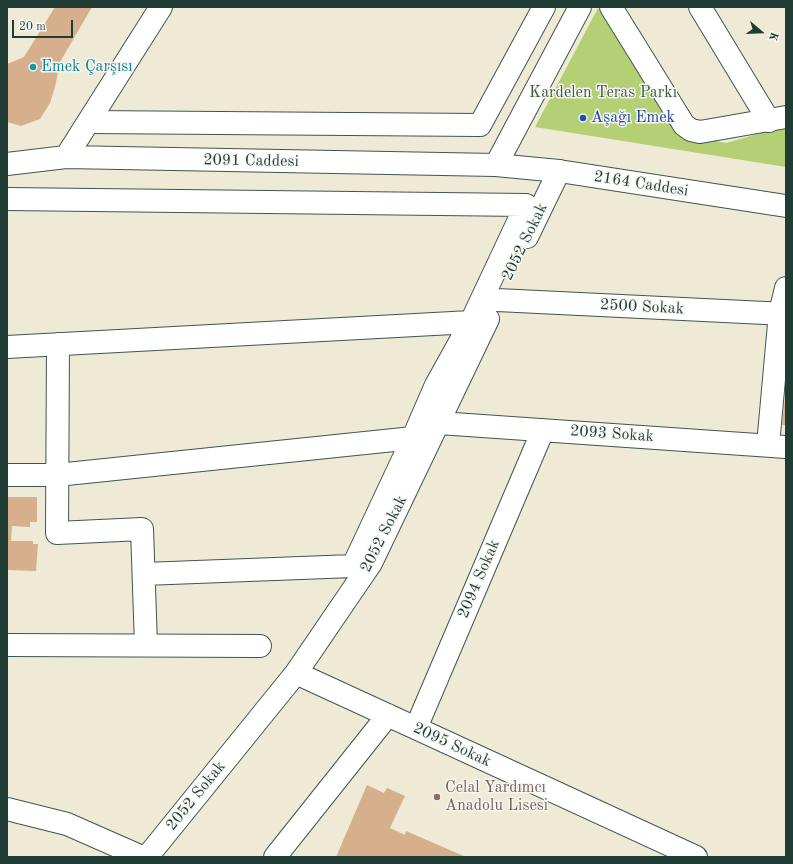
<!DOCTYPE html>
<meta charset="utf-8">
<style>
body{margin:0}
#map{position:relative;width:793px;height:864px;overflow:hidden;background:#eeead6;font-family:"Old Standard TT",serif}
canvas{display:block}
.frame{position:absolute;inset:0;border:8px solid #1f3d34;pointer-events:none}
.north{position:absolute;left:741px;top:12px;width:40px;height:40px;-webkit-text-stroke:3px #f6f6f2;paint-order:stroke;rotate:109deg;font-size:11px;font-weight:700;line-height:16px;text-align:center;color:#1f3d34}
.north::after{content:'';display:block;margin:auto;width:14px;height:18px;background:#1f3d34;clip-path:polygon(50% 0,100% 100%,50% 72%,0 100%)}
.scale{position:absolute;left:12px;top:20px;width:61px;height:18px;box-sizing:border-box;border:2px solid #1f3d34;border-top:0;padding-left:5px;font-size:12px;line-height:14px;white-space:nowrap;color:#1f3d34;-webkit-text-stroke:3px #f6f6f2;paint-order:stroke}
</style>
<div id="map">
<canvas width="793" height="864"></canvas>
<div class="frame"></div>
<div class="north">K</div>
<div class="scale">20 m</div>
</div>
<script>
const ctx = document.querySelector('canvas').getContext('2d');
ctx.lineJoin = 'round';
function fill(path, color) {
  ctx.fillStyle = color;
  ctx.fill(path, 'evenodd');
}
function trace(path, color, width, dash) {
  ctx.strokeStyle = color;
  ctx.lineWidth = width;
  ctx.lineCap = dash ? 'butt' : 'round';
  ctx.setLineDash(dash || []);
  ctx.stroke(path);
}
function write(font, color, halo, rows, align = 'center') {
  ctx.font = font + ' "Old Standard TT",serif';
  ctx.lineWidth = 3;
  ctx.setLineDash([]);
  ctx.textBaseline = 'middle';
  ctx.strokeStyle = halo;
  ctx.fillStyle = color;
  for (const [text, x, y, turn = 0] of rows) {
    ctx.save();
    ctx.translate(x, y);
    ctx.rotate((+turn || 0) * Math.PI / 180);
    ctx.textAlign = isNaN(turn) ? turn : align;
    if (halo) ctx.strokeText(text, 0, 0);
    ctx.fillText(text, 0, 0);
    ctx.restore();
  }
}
fill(new Path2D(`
 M 598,8 L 686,135 L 726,143 L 786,126 L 786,167 L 535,127 Z`), '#b5cf74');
fill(new Path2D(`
 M 55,7 L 92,7 L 60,62 L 55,87 L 50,103 L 40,119 L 21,126 L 7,122 L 7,64 L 24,57 Z
 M 785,398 L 786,398 L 786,425 L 782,425 Z
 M 7,497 L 37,497 L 37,522 L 30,522 L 30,527 L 12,526 L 11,541 L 33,541 L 33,544 L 38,544 L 36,571 L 7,570 Z
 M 367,785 L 384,793 L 387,788 L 405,796 L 390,828 L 405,835 L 406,831 L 466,857 L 336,857 Z`), '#d6af8d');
const minor = new Path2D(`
 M 611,7 L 684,125 L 691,130 L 700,132 L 786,117
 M 700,7 L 769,121
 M 89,122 L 480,125 L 544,7
 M 7,199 L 526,205 L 471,322 L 436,385 L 413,438 L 353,566 L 144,574
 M 527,237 L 559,171
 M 497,300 L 786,314
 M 58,344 L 57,533 L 142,529 L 146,645
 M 7,347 L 471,322
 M 439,423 L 786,447
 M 768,445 L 780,313 L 786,288
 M 7,475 L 57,475 L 413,438
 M 7,645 L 260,646
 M 296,673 L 696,857
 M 416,728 L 543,430
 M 7,809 L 67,824 L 142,857
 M 147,857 L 296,673 L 371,563 L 488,319
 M 275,857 L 388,715`);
const tertiary = new Path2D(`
 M 66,157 L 161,7
 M 7,164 L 66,157 L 496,165 L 559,171 L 786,206
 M 496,165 L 580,7`);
trace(minor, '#3e574c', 24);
trace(tertiary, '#3e574c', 24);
trace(minor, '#fff', 22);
trace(tertiary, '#fff', 22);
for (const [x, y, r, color] of [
 [33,67,4,"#0f9aa8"],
 [583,118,4,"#1a4fb4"],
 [437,797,4,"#8d6e63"]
]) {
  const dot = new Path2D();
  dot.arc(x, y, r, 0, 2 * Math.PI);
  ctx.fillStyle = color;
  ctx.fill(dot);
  trace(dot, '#f6f6f2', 1.5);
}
write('16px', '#0d838f', '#f6f6f2', [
 ["Emek Çarşısı",41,67]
], 'left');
write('16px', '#3d5a41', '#f6f6f2', [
 ["Kardelen Teras Parkı",603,93]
]);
write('16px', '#164399', '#f6f6f2', [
 ["Aşağı Emek",591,118]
], 'left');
write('16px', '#1f3d34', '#f6f6f2', [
 ["2091 Caddesi",251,161,1],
 ["2164 Caddesi",641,184,9],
 ["2052 Sokak",525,242,-64],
 ["2500 Sokak",642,307,3],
 ["2093 Sokak",612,434,4],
 ["2052 Sokak",384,534,-63],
 ["2094 Sokak",479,579,-67],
 ["2095 Sokak",452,745,25],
 ["2052 Sokak",196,796,-51]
]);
write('16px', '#785e54', '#f6f6f2', [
 ["Celal Yardımcı",445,788],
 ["Anadolu Lisesi",445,806]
], 'left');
</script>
